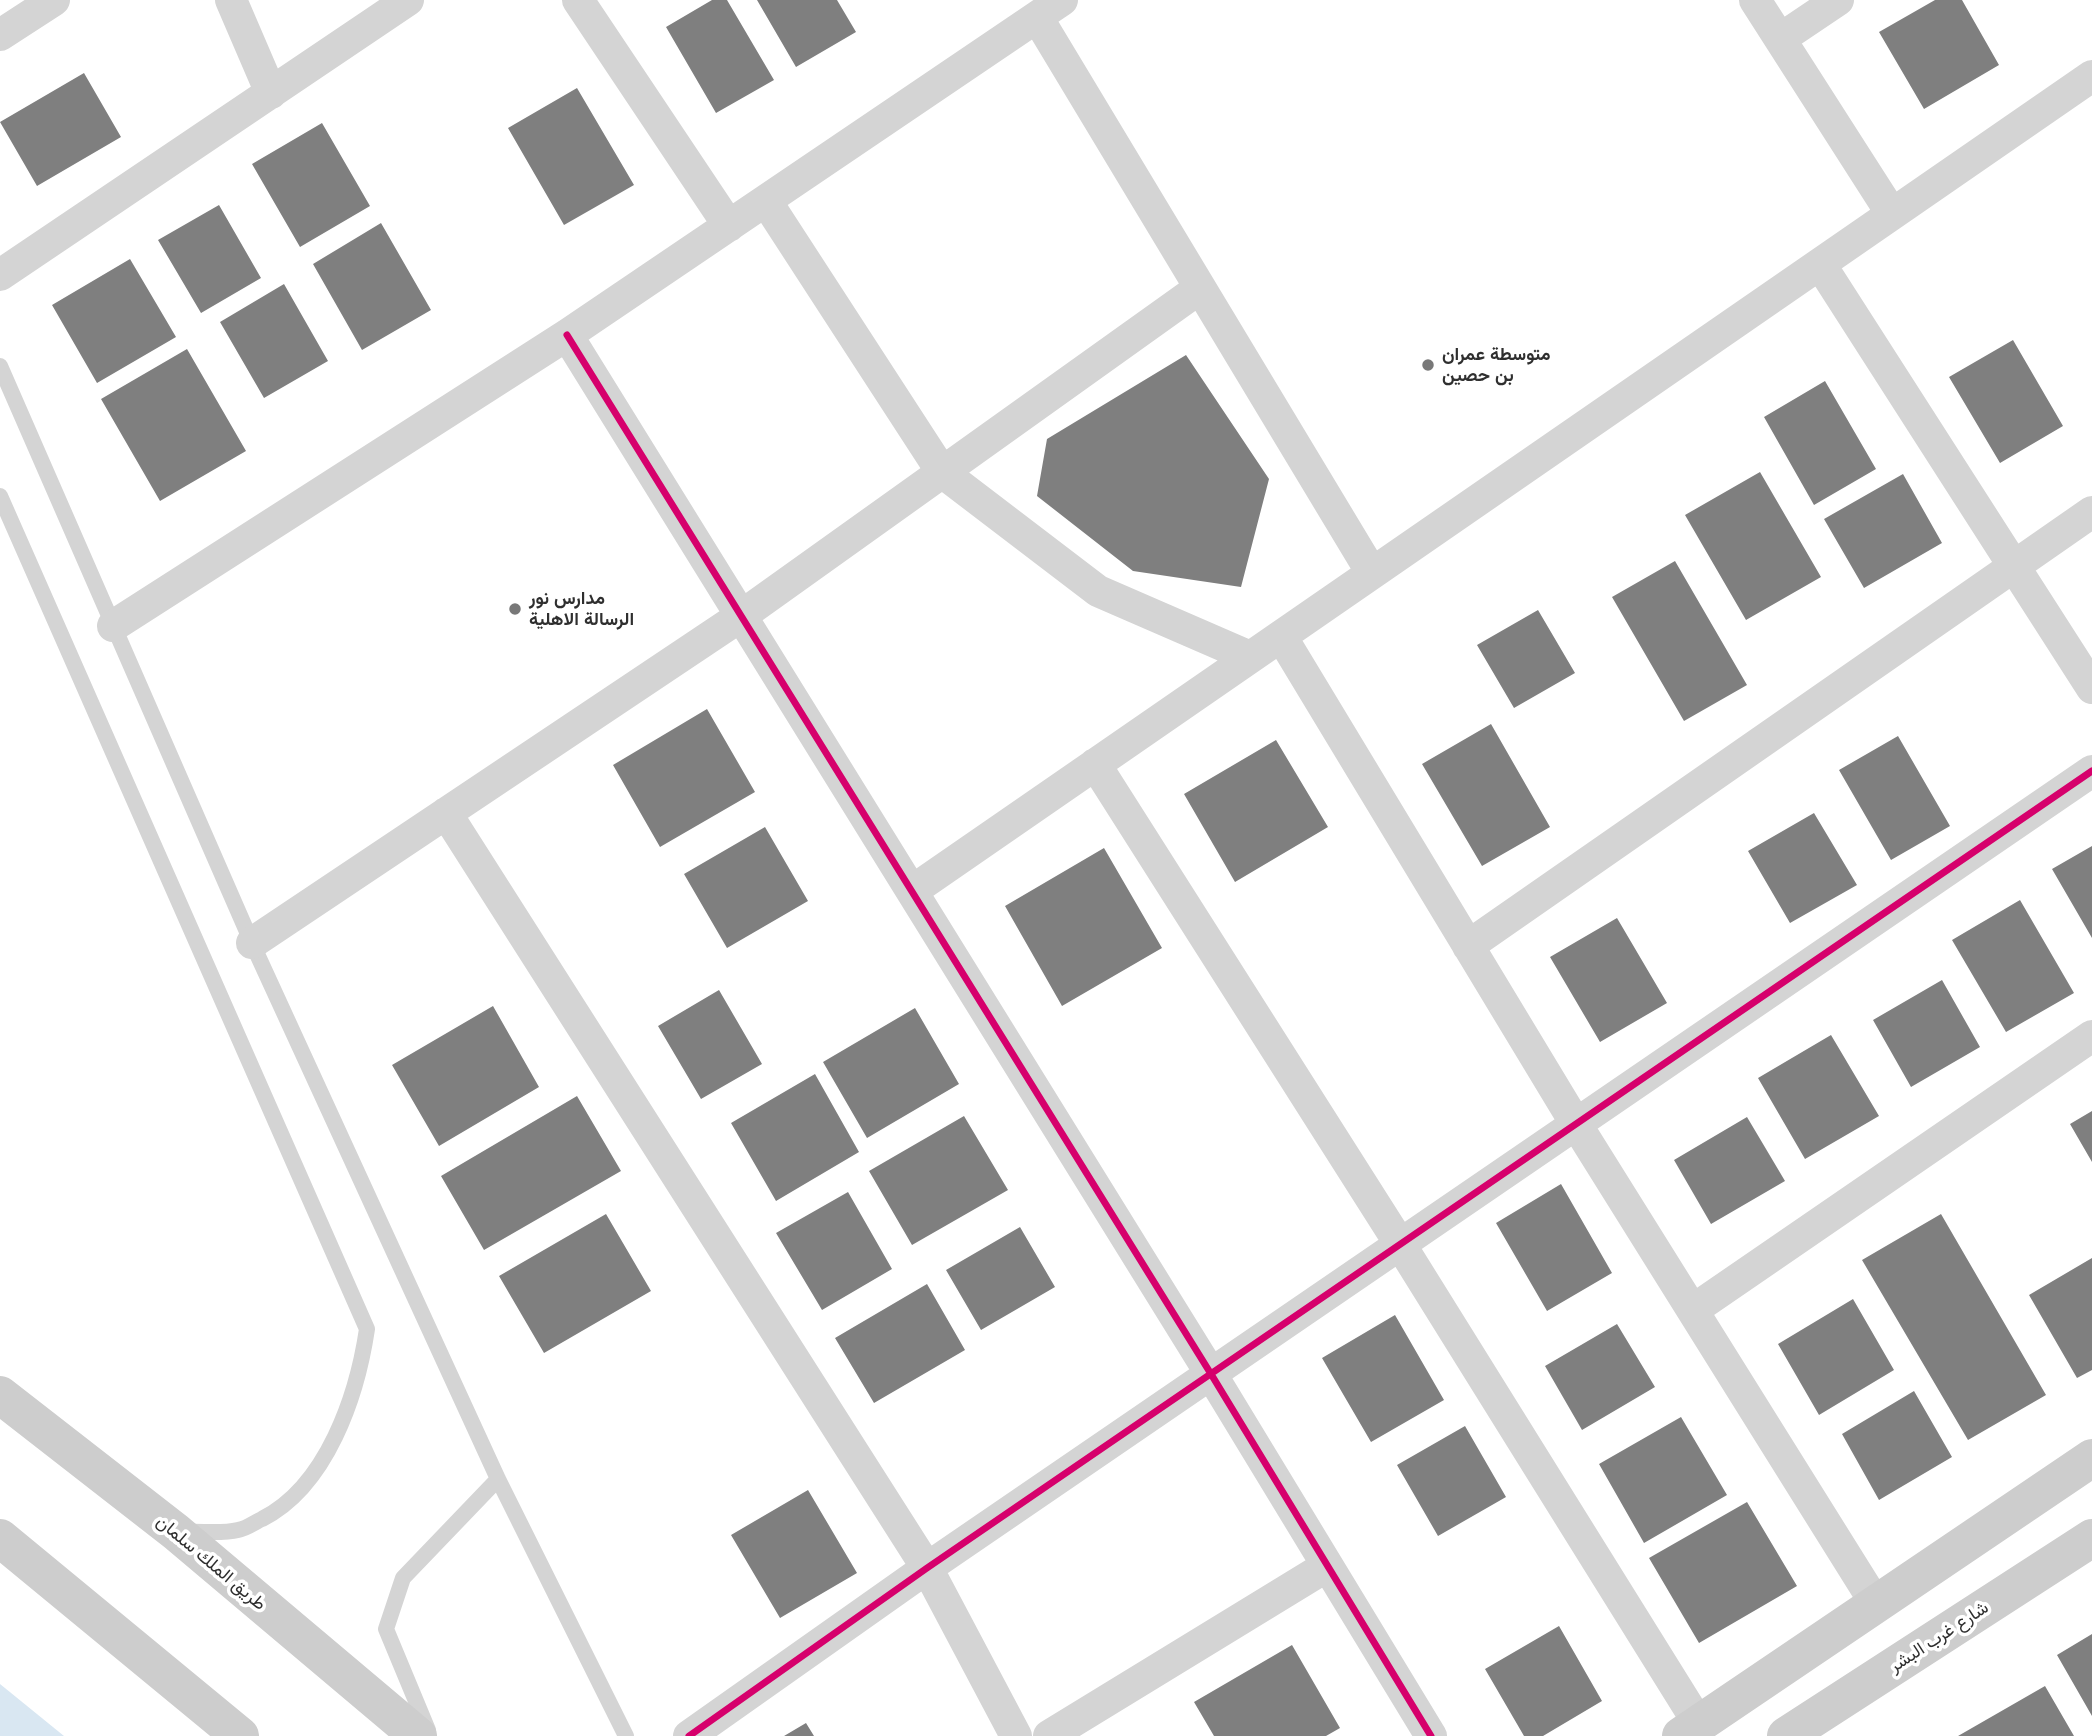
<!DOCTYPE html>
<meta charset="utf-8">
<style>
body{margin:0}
canvas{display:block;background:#fff}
</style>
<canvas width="2092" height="1736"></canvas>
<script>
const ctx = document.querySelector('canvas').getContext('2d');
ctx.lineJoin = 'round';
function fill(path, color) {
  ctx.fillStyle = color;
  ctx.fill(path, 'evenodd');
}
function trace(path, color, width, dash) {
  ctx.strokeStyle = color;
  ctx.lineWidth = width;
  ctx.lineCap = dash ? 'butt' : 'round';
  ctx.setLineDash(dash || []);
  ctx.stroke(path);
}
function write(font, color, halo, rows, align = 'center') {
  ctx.font = font + ' Montserrat,Vazirmatn,sans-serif';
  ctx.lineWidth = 7;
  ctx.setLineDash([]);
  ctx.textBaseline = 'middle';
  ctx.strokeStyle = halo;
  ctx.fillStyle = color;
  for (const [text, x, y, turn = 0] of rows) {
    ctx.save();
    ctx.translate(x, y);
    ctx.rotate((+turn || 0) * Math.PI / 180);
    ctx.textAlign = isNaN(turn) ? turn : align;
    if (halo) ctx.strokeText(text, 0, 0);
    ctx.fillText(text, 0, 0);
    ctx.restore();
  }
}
fill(new Path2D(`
 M 0,1684 L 64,1736 L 0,1736 Z`), '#d9e7f2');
fill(new Path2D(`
 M 712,0 L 727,0 L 774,80 L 716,113 L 666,27 Z
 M 757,0 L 837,0 L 856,32 L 796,67 Z
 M 1935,0 L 1962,0 L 1999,65 L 1924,109 L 1879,32 Z
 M 84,73 L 121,137 L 37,186 L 0,122 Z
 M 577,88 L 634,185 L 564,225 L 508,128 Z
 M 322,123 L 370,206 L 300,247 L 252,164 Z
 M 219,205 L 261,278 L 201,313 L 158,240 Z
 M 381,223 L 431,310 L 362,350 L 313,264 Z
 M 130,259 L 176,337 L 97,383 L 52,305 Z
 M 284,284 L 328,361 L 264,398 L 220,322 Z
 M 2013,340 L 2063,426 L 2000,463 L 1949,377 Z
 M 187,349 L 246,451 L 160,501 L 101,399 Z
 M 1186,355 L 1269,479 L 1241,587 L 1133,571 L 1037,496 L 1047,439 Z
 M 1825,381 L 1876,469 L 1814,505 L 1764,417 Z
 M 1760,472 L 1821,577 L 1746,620 L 1685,515 Z
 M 1903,474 L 1942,543 L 1864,588 L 1824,519 Z
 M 1675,561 L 1747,685 L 1684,721 L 1612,597 Z
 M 1538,610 L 1575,673 L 1514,708 L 1477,645 Z
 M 707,709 L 755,792 L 660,847 L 613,765 Z
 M 1491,724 L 1550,827 L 1482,866 L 1422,764 Z
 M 1898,736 L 1950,826 L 1891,860 L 1839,770 Z
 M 1276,740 L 1328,827 L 1235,882 L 1184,794 Z
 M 1814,813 L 1857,885 L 1790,923 L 1748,851 Z
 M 765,827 L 808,901 L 727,948 L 684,874 Z
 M 2092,846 L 2092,938 L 2052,869 Z
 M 1104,848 L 1162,948 L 1062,1006 L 1005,906 Z
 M 2020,900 L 2074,993 L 2006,1032 L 1952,940 Z
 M 1617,918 L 1667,1003 L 1600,1042 L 1550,957 Z
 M 1942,980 L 1980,1047 L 1911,1087 L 1873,1020 Z
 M 719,990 L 762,1064 L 701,1099 L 658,1026 Z
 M 493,1006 L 539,1087 L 439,1146 L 392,1065 Z
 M 915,1008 L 959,1084 L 867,1138 L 823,1062 Z
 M 1831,1035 L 1879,1116 L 1805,1159 L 1758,1078 Z
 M 815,1074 L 859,1152 L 776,1201 L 731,1123 Z
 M 577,1096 L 621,1171 L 484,1250 L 441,1176 Z
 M 2092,1111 L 2092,1162 L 2070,1124 Z
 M 964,1116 L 1008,1190 L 912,1245 L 869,1171 Z
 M 1747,1117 L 1785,1181 L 1711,1224 L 1674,1160 Z
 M 1561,1184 L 1612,1273 L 1547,1311 L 1496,1223 Z
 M 848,1192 L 892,1269 L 822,1310 L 776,1233 Z
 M 606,1214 L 651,1291 L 544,1353 L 499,1276 Z
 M 1941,1214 L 2046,1395 L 1968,1440 L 1862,1260 Z
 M 1020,1227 L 1055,1287 L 981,1330 L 946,1270 Z
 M 2092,1258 L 2092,1370 L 2077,1378 L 2029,1295 Z
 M 927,1284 L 965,1350 L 874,1403 L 835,1338 Z
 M 1853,1299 L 1894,1370 L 1819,1415 L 1778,1344 Z
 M 1395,1315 L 1444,1400 L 1371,1442 L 1322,1358 Z
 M 1617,1324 L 1655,1387 L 1582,1430 L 1545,1366 Z
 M 1914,1391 L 1952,1457 L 1879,1500 L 1842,1434 Z
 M 1681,1417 L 1727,1495 L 1644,1543 L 1599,1464 Z
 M 1465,1426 L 1506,1497 L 1438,1536 L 1397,1465 Z
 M 808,1490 L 857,1573 L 780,1618 L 731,1535 Z
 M 1747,1502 L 1797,1586 L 1699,1643 L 1649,1558 Z
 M 1559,1626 L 1602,1701 L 1543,1736 L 1524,1736 L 1485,1669 Z
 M 2092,1634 L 2092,1716 L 2057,1655 Z
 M 1292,1645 L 1340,1728 L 1326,1736 L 1214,1736 L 1194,1702 Z
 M 2045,1686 L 2074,1736 L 1958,1736 Z
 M 806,1723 L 814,1736 L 784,1736 Z`), '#7f7f7f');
trace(new Path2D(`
 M 0,366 L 252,943 L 498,1479 L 626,1736
 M 0,496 L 367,1329 C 357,1396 327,1486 262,1519 C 255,1522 246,1529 238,1530 C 222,1534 202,1531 185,1532
 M 428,1730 L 386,1629 L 403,1578 L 498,1479`), '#d4d4d4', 16);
trace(new Path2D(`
 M 231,0 L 271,93
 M 578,0 L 729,226
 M 1755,0 L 1892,214
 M 1037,17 L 1372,573
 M 0,35 L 54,0
 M 1780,39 L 1838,0
 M 766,201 L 942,472 L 1098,591 L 1250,657
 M 1820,264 L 2092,688
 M 0,275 L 408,0
 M 567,335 L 1211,1374 L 1431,1736
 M 113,626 L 567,335 L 1062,0
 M 1281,636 L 1576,1124 L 1876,1604
 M 1095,764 L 1400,1244 L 1699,1724
 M 446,813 L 927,1568 L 1016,1736
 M 912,891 L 2092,76
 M 252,943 L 741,616 L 1200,288
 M 1468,946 L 2092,512
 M 1693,1310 L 2092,1036
 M 689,1736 L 927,1568 L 2092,771
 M 1049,1736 L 1327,1566`), '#d4d4d4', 32);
trace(new Path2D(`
 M 0,1395 L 176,1532 L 418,1736
 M 0,1538 L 240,1736
 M 1681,1736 L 2092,1458
 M 1786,1736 L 2092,1538`), '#cdcdcd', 38);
trace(new Path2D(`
 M 567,335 L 1211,1374 L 1431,1736
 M 689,1736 L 927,1568 L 2092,771`), '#d6006c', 7);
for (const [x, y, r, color] of [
 [1428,365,7,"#787878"],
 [515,609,7,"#787878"]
]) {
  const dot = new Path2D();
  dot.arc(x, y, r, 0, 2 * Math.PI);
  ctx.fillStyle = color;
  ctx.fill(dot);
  trace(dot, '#fff', 2.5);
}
write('bold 18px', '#2f2f2f', '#fff', [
 ["متوسطة عمران",1442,355],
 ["بن حصين",1442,376],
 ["مدارس نور",529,599],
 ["الرسالة الاهلية",529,620]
], 'left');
write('18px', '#2f2f2f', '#fff', [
 ["طريق الملك سلمان",211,1563,40],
 ["شارع غرب البشر",1939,1637,-33]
]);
</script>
